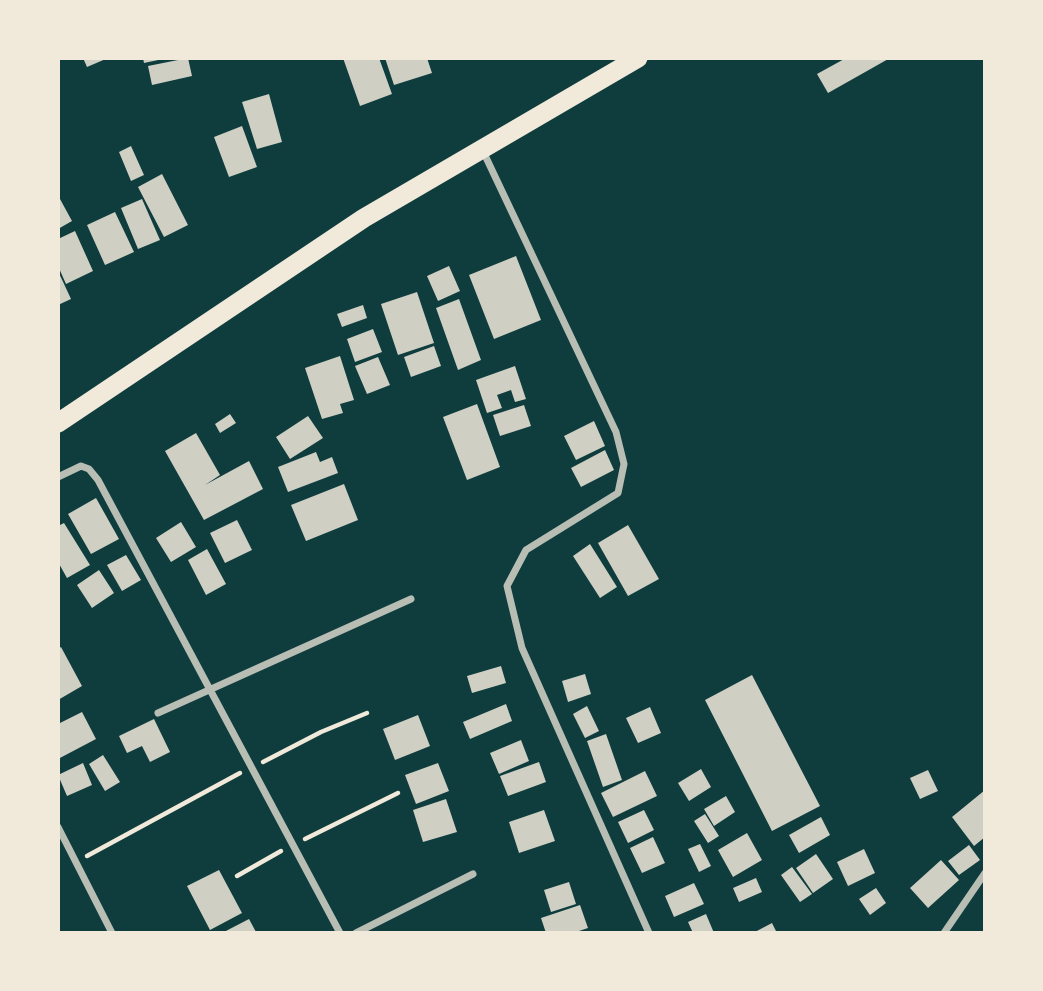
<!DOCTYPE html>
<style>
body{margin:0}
#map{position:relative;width:1043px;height:991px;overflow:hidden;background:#0f3d3e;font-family:"DM Sans",sans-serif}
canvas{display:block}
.frame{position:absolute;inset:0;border:60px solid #f1e9da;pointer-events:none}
</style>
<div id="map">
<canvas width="1043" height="991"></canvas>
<div class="frame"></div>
</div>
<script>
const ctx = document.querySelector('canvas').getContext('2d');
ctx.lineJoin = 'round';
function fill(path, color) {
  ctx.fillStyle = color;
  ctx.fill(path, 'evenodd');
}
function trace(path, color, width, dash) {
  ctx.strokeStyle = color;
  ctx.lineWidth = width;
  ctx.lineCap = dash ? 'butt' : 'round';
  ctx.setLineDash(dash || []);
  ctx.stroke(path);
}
fill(new Path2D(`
 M 83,58 L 108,58 L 87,67 Z
 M 143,58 L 163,58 L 163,59 L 144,63 Z
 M 188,58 L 192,76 L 152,85 L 148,66 Z
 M 343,58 L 379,58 L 392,94 L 360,106 Z
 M 385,58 L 427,58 L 432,73 L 394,85 Z
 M 846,58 L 890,58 L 828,93 L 817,74 Z
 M 269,94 L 282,142 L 257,149 L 242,102 Z
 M 242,126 L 257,167 L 229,177 L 214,137 Z
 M 131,146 L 144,175 L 131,181 L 119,152 Z
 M 162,174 L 188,225 L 164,237 L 138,187 Z
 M 60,199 L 72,221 L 58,229 L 58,200 Z
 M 142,199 L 160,240 L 138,249 L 121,208 Z
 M 115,212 L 134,252 L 105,265 L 87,225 Z
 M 75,231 L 93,271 L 66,284 L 58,266 L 58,239 Z
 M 516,256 L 541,320 L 494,339 L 469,275 Z
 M 449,266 L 460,291 L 438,301 L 427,276 Z
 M 58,271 L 71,299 L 58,305 Z
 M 417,292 L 434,343 L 398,355 L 381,304 Z
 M 459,299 L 481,360 L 458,370 L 436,308 Z
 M 363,305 L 367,318 L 342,327 L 337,314 Z
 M 373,329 L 382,352 L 355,362 L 347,339 Z
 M 434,346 L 441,366 L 411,377 L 404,357 Z
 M 340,356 L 354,400 L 340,404 L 343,413 L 322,419 L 305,368 Z
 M 378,357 L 390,385 L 367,394 L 355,366 Z
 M 515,366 L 526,399 L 515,402 L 511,390 L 497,395 L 502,408 L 487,413 L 476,380 Z
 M 477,404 L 500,467 L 467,480 L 443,417 Z
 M 524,405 L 531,426 L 500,436 L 493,415 Z
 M 230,414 L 236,423 L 220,433 L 215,424 Z
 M 308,416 L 323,438 L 290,459 L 276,437 Z
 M 594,421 L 605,446 L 576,460 L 564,436 Z
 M 196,433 L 220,475 L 205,485 L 249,461 L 263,489 L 204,520 L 165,451 Z
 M 605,450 L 614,470 L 581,487 L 571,468 Z
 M 316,452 L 320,462 L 332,457 L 338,473 L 288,492 L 278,467 Z
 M 344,484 L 358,520 L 306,541 L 291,505 Z
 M 96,498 L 119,539 L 91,554 L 68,514 Z
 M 237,520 L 252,550 L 225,563 L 210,533 Z
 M 181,522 L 196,547 L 171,562 L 156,538 Z
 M 64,523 L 90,565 L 67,578 L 58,562 L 58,526 Z
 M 628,525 L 659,579 L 628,596 L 598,543 Z
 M 590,544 L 617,587 L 600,598 L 573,556 Z
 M 207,549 L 226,584 L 206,595 L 188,560 Z
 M 126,555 L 141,580 L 122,591 L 107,565 Z
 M 99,570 L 114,593 L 92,608 L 77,585 Z
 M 61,647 L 82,686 L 58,700 L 58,649 Z
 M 501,666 L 506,683 L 472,693 L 467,676 Z
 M 585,674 L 591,694 L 568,702 L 562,681 Z
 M 752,675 L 820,806 L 772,831 L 705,700 Z
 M 506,704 L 512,721 L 470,739 L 463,722 Z
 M 587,706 L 599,731 L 585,738 L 573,714 Z
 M 650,707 L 661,733 L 638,743 L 626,718 Z
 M 82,712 L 96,739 L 58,759 L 58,724 Z
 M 418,715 L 430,746 L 395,760 L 383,729 Z
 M 154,719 L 170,752 L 150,762 L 142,746 L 127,753 L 119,736 Z
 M 606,734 L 622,780 L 603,787 L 587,741 Z
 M 521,740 L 529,761 L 499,774 L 490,753 Z
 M 103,755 L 120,782 L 105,791 L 89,764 Z
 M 539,762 L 546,782 L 508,796 L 500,776 Z
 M 83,763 L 92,785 L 67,796 L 58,775 Z
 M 438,763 L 449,791 L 416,804 L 405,775 Z
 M 701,769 L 711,787 L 689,801 L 678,783 Z
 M 928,770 L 938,791 L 920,799 L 910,778 Z
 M 645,771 L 657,796 L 613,817 L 601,793 Z
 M 985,790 L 985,837 L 974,846 L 952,817 Z
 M 726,796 L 735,812 L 714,826 L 704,809 Z
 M 446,799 L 457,832 L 423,842 L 413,810 Z
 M 544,810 L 555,841 L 519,853 L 509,822 Z
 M 644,810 L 654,830 L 628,843 L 618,822 Z
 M 705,814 L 719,836 L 708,843 L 694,821 Z
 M 821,817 L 830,835 L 799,853 L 789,835 Z
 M 747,833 L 762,860 L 733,877 L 718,850 Z
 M 653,837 L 665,863 L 642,873 L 630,848 Z
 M 700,844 L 711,866 L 699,872 L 688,849 Z
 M 969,845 L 980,860 L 959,875 L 948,861 Z
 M 864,849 L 875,873 L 848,886 L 837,862 Z
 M 816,854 L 833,879 L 813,893 L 796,868 Z
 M 941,860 L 959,880 L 928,908 L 910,888 Z
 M 792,867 L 812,894 L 800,902 L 781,875 Z
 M 219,870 L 242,913 L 210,930 L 187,886 Z
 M 756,878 L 762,892 L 739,902 L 733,888 Z
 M 569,882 L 576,904 L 551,912 L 544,890 Z
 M 694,883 L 704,904 L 674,917 L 665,896 Z
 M 876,888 L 886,903 L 870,915 L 859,899 Z
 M 580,905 L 588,928 L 573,933 L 546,933 L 541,918 Z
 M 706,914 L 714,933 L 693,933 L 688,922 Z
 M 249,919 L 256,932 L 253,933 L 222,933 Z
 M 772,923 L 777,933 L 753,933 Z`), '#cfcfc3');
trace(new Path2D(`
 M 263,762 L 321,732 L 367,713
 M 305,839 L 398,793
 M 87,856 L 240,773
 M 237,876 L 281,851`), '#f1e9da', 4.5);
trace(new Path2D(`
 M 482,149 L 616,432 L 624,464 L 618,493 L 526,550 L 507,586 L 522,648 L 649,933
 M 58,477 L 81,466 L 89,469 L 98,480 L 340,933
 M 158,713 L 411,599
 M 58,827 L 112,933
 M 356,933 L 473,874
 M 944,933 L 985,873`), '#b8beb3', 7);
trace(new Path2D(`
 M 58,423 L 364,218 L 638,58`), '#f1e9da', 19);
</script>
